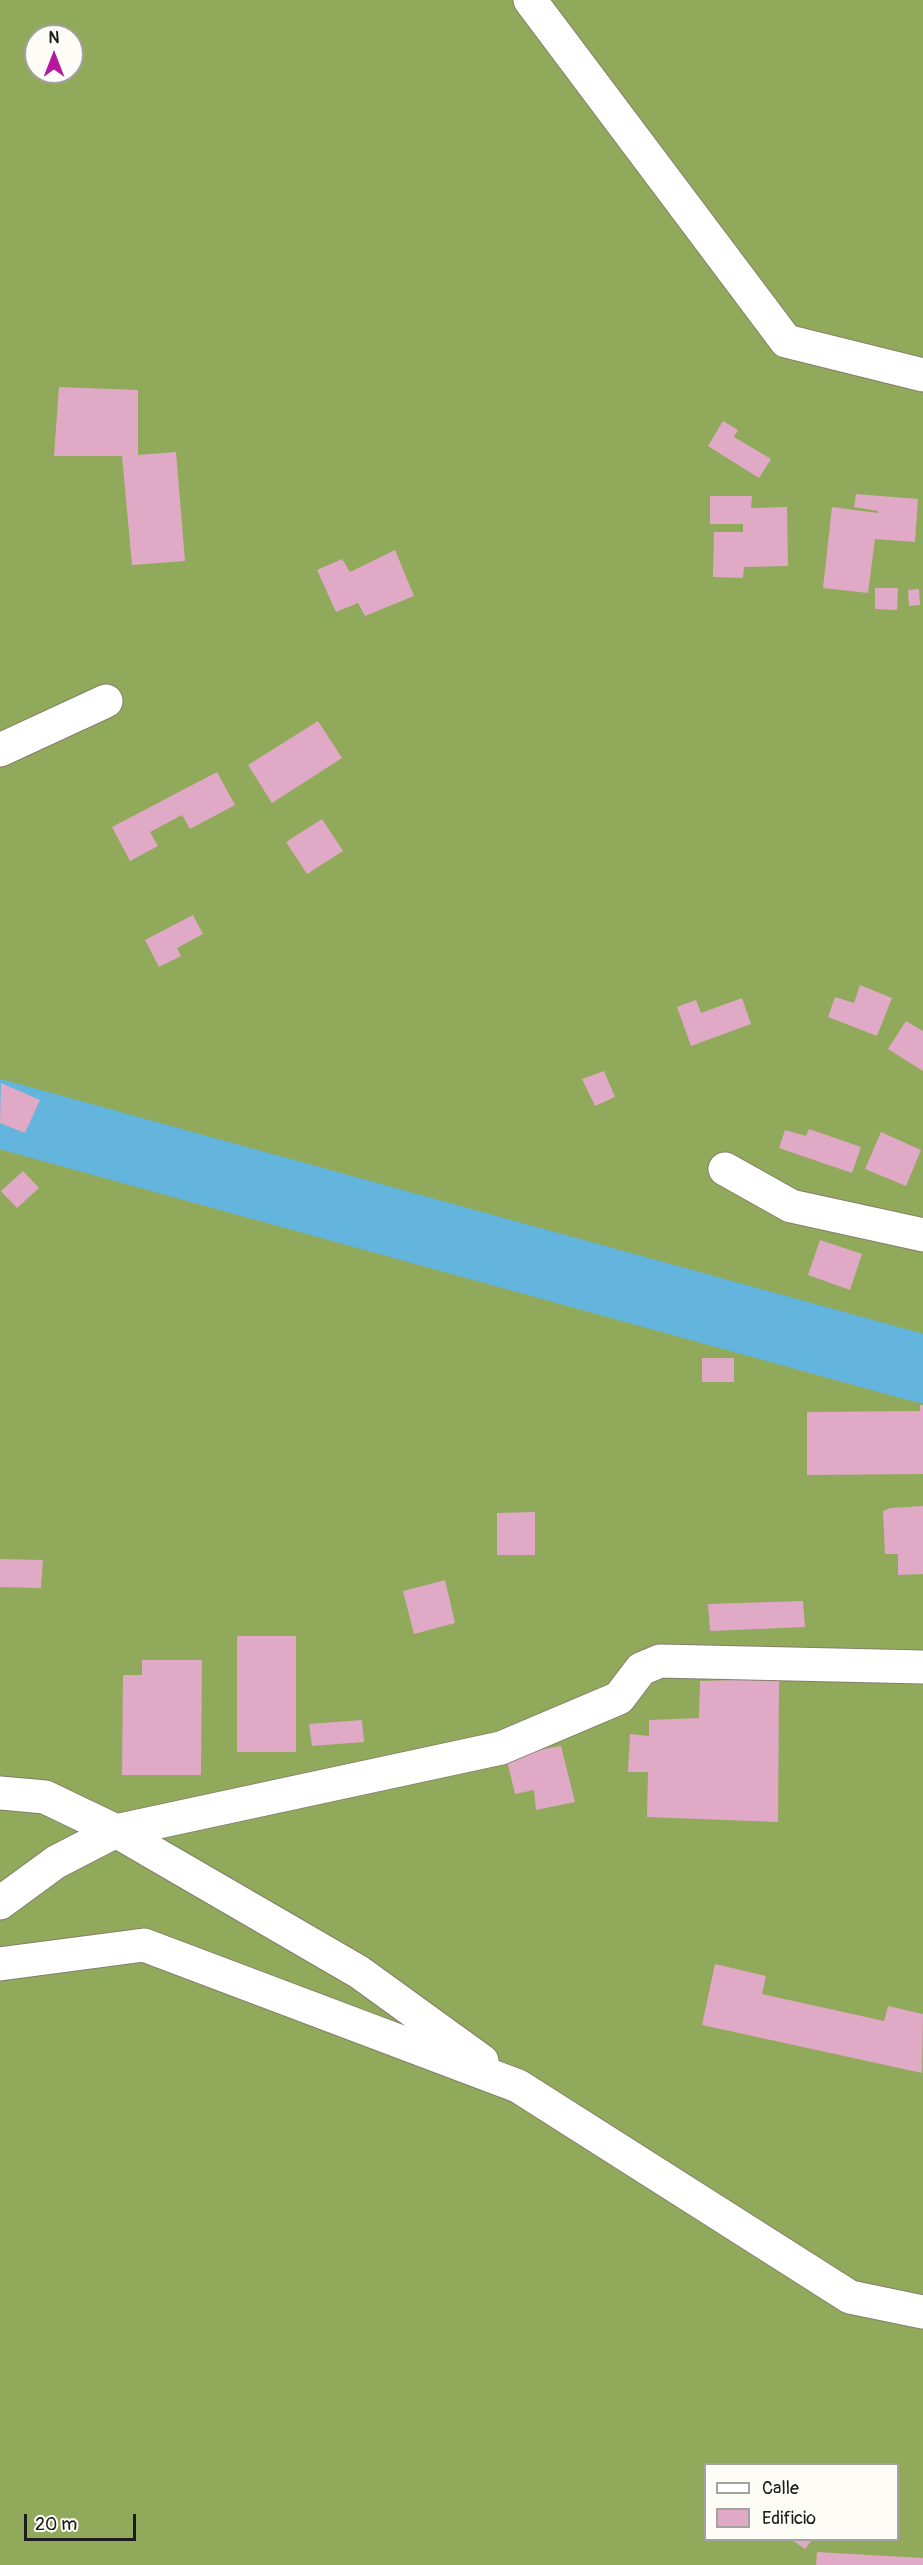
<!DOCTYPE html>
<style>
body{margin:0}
#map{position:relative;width:923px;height:2565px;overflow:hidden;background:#ebe0bd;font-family:Pangolin,sans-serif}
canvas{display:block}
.legend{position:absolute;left:704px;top:2463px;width:195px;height:78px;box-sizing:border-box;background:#fdfcf7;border:2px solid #a3a29f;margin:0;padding:8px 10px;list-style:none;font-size:18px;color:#1c1c1c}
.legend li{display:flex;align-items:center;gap:12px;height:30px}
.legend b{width:30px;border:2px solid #a3a29f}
.north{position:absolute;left:24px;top:24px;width:60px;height:60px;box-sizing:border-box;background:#fdfcf7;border:2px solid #a3a29f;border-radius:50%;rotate:0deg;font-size:16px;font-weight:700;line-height:24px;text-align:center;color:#1c1c1c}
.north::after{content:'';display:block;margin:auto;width:21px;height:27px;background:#b5179e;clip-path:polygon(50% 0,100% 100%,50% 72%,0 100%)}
.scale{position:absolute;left:24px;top:2514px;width:112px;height:27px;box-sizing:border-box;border:3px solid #1c1c1c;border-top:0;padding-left:8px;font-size:18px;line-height:21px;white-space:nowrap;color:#1c1c1c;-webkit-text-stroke:4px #fdfcf7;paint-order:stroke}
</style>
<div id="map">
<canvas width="923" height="2565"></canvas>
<ul class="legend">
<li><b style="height:8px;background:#fff"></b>Calle</li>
<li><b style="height:16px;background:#e0a9c5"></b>Edificio</li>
</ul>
<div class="north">N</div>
<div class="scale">20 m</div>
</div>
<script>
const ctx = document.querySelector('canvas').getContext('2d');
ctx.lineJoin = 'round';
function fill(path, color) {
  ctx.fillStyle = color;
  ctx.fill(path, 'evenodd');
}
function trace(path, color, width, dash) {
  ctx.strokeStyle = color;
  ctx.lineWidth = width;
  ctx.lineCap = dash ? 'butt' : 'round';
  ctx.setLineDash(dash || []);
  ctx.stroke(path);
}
fill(new Path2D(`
 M 0,0 L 923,0 L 923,2565 L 0,2565 ZM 36,36 L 72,36 L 72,72 L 36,72 ZM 706,2464 L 898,2464 L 898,2540 L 706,2540 Z`), '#90a95a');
trace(new Path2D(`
 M 0,1114 L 923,1369`), '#63b5de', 68);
fill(new Path2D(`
 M 59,387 L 138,390 L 138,455 L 176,452 L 185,561 L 132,565 L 122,456 L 54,456 Z
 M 723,421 L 738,430 L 734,437 L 771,459 L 759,478 L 708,446 Z
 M 856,494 L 918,499 L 915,542 L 875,539 L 868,593 L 823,588 L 832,507 L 878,513 L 878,511 L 854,507 Z
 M 710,496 L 752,496 L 751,508 L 787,507 L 788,566 L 744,567 L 743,578 L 713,577 L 714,532 L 743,532 L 743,524 L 710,524 Z
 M 395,550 L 414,596 L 365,616 L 358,603 L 336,612 L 317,570 L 342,559 L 350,572 Z
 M 875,588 L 898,588 L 897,610 L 875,609 Z
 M 919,589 L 920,605 L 909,606 L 908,590 Z
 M 318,721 L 342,758 L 272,803 L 248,765 Z
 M 217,772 L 235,805 L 190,829 L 182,815 L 150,832 L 158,846 L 130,861 L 112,827 Z
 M 322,819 L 343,851 L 307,874 L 286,842 Z
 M 193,915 L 203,934 L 177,948 L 181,956 L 159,967 L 145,940 Z
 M 860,985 L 892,998 L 877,1036 L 828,1017 L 835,997 L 854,1003 Z
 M 742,998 L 751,1024 L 691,1046 L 677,1007 L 696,1000 L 701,1013 Z
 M 906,1021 L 923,1031 L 923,1071 L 888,1049 Z
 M 604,1071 L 615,1097 L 595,1106 L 582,1079 Z
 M 1,1083 L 40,1100 L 25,1133 L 0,1123 Z
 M 809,1129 L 861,1147 L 852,1173 L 779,1148 L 785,1130 L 806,1136 Z
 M 881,1132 L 921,1150 L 906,1186 L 865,1169 Z
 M 23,1171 L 39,1188 L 17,1208 L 1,1191 Z
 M 820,1240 L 862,1254 L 850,1290 L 808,1275 Z
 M 702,1358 L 734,1358 L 734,1382 L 702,1382 Z
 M 920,1405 L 923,1405 L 923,1474 L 807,1475 L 807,1412 L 920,1411 Z
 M 923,1506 L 923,1574 L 898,1575 L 898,1554 L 885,1554 L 883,1511 L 891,1508 Z
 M 535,1512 L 535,1555 L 497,1555 L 497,1513 Z
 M 0,1559 L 43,1560 L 41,1588 L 0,1587 Z
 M 445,1580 L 455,1623 L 414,1634 L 403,1591 Z
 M 803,1601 L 805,1627 L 710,1631 L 708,1604 Z
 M 237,1636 L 296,1636 L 296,1752 L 237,1752 Z
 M 142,1660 L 202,1660 L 201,1775 L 122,1775 L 123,1675 L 142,1675 Z
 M 779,1679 L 778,1822 L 647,1817 L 648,1772 L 628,1772 L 630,1734 L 649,1736 L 649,1720 L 699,1718 L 700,1681 Z
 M 362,1720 L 364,1742 L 312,1746 L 309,1724 Z
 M 561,1746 L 575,1802 L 536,1810 L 534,1790 L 515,1794 L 506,1756 Z
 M 715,1964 L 766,1976 L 762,1994 L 884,2021 L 888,2006 L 923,2014 L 922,2073 L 702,2025 Z
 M 792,2540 L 812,2540 L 805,2549 Z
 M 817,2552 L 923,2558 L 923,2565 L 816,2565 Z`), '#e0a9c5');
const street = new Path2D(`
 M 530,0 L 786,341 L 923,375
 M 0,750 L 106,701
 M 725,1169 L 791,1206 L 923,1235
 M 0,1793 L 45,1797 L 116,1831 L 359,1972 L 482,2061
 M 0,1903 L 56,1862 L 116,1831 L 501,1748 L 619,1698 L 641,1669 L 660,1661 L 923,1667
 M 0,1964 L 144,1945 L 518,2086 L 850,2297 L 923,2312`);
trace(street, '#847e6c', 35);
trace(street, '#fff', 33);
</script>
